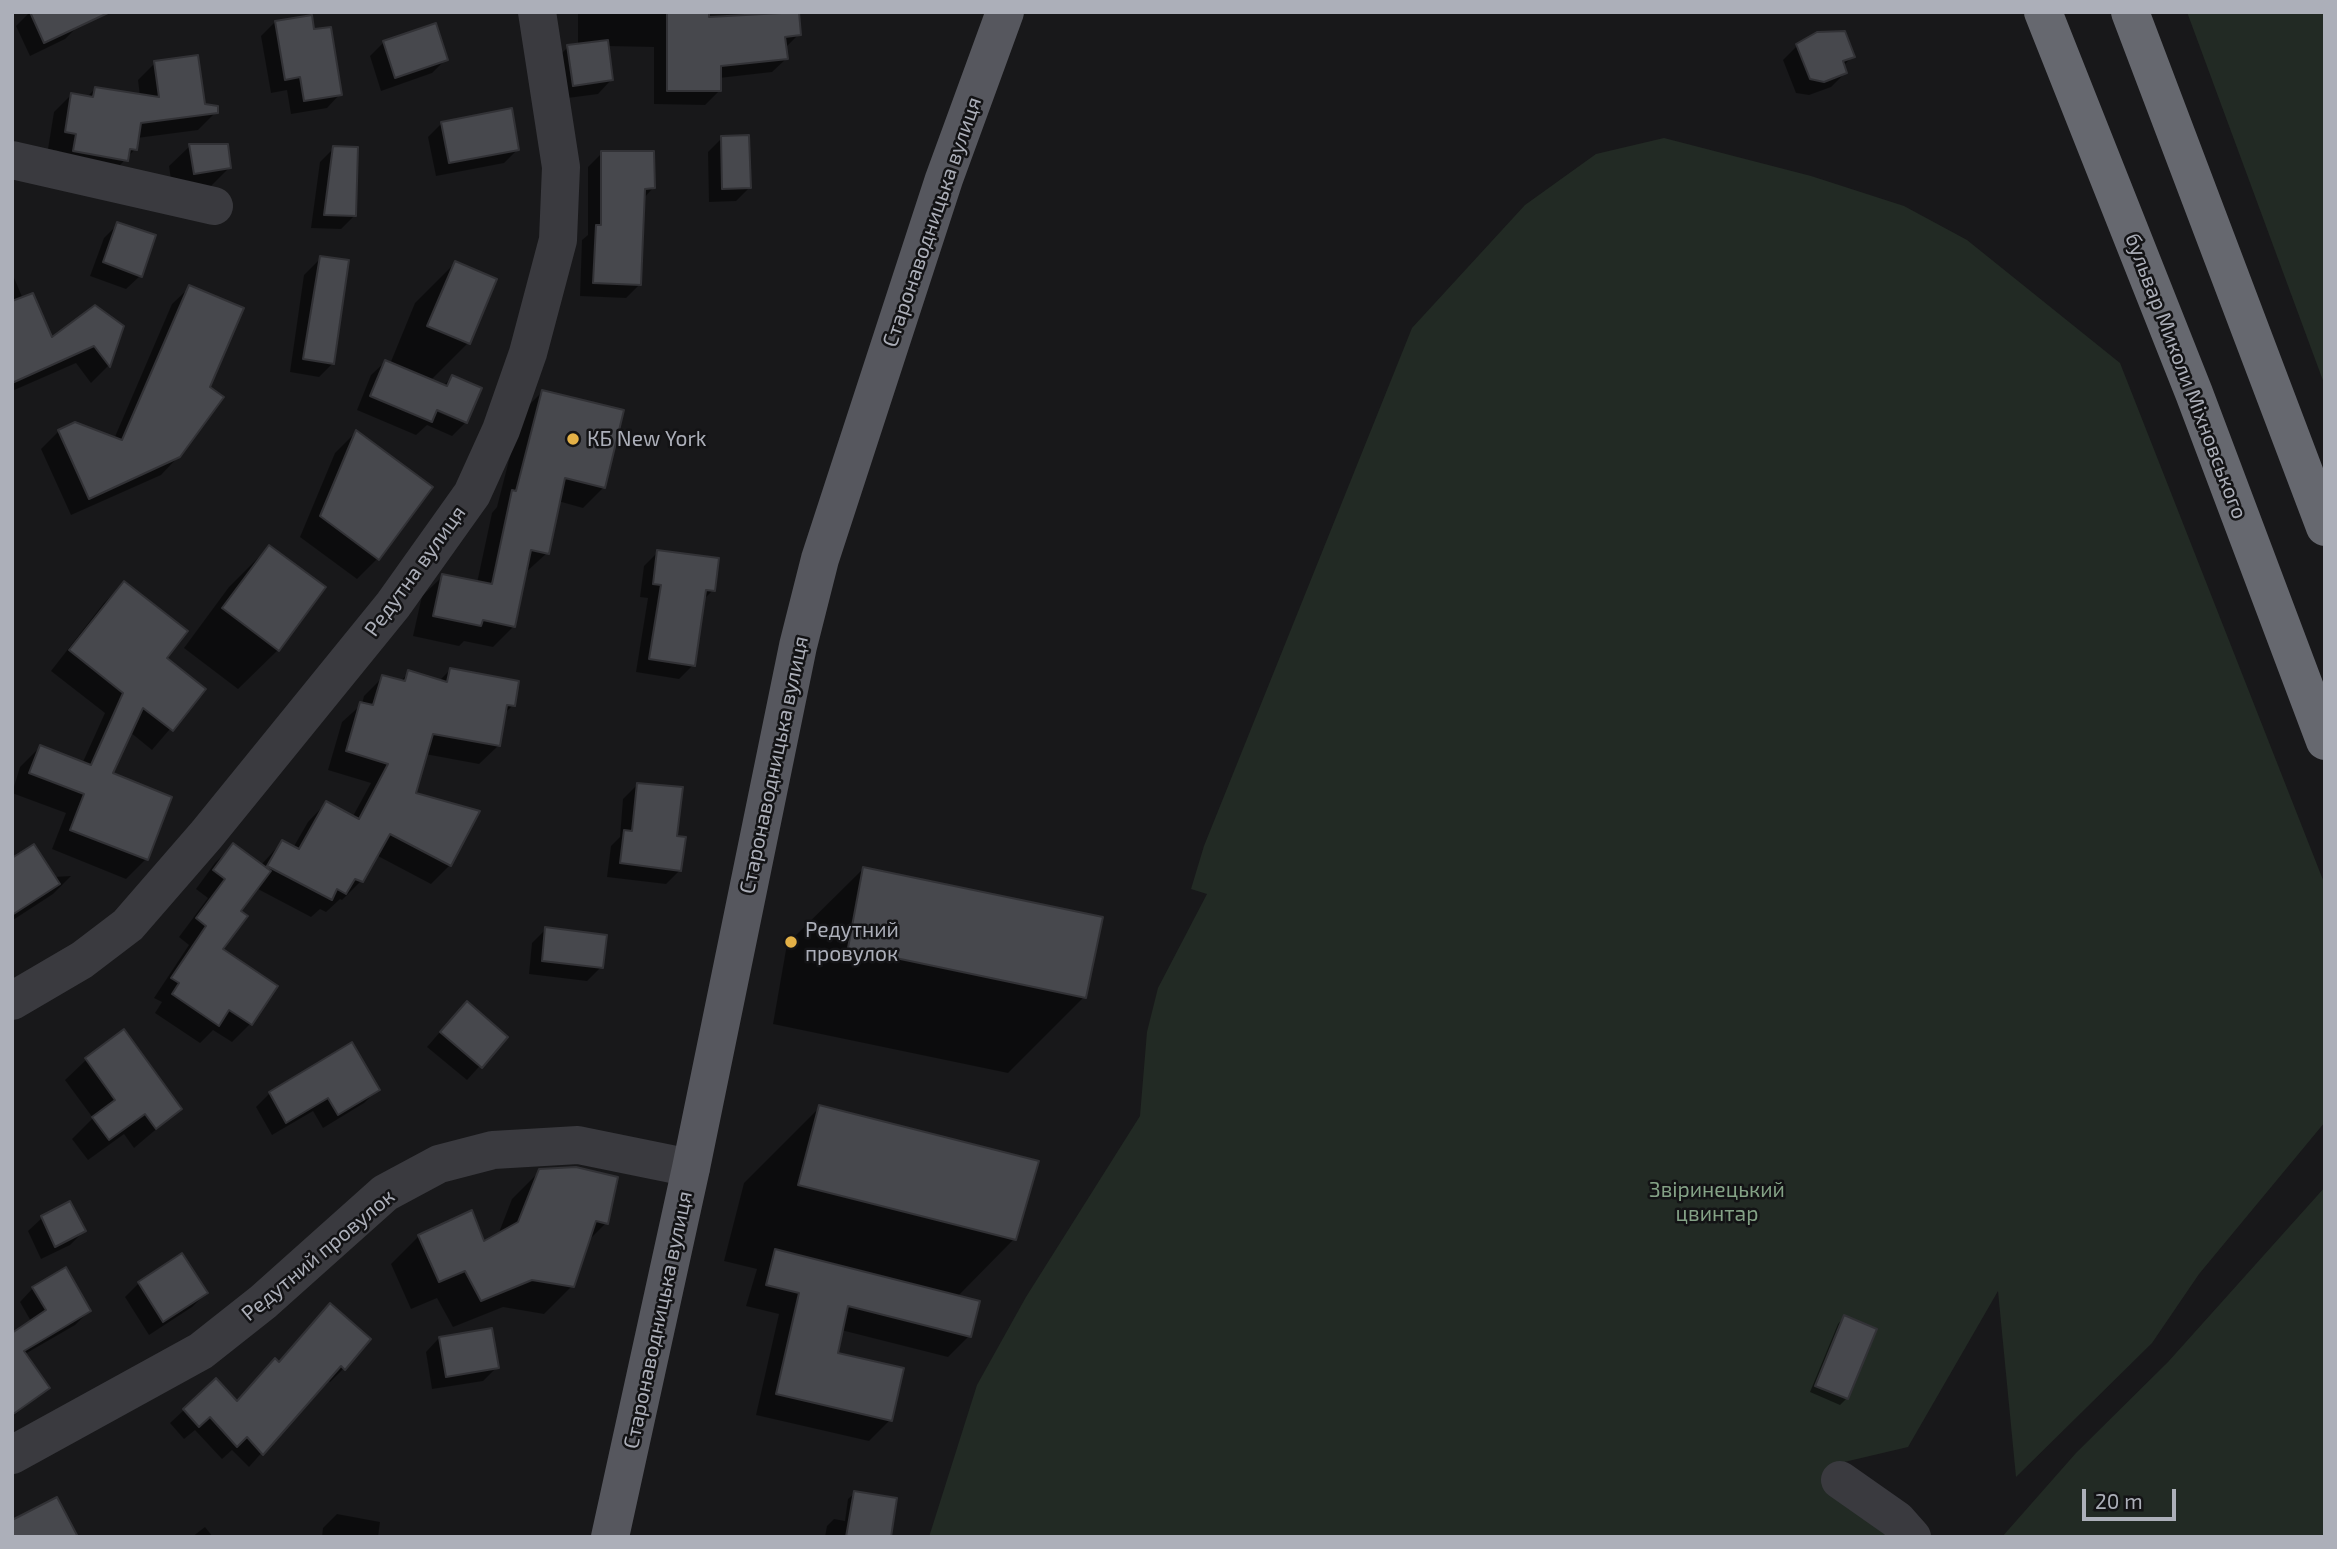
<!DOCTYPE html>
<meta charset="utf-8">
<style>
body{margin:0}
#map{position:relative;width:2337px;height:1549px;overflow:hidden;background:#18181a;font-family:"Exo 2",sans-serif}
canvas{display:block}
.frame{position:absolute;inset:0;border:14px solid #acafb9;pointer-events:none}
.scale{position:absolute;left:2082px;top:1489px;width:94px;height:32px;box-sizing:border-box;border:4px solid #acafb9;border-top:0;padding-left:9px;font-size:21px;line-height:24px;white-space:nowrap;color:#acafb9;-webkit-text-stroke:5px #131315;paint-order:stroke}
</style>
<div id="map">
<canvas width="2337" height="1549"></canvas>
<div class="frame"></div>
<div class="scale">20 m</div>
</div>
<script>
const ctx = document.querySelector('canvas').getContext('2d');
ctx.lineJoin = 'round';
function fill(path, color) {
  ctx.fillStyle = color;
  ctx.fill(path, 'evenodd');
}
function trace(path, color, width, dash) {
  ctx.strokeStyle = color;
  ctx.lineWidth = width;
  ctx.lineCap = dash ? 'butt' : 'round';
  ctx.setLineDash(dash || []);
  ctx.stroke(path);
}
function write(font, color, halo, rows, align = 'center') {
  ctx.font = font + ' "Exo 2",sans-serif';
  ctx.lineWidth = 5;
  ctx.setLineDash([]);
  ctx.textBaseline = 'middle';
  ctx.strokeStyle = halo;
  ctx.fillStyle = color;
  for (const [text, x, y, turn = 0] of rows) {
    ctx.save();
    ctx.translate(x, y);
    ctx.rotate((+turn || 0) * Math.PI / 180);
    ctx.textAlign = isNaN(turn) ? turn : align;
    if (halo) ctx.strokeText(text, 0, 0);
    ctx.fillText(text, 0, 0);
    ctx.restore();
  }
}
fill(new Path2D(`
 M 2187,12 L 2325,12 L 2325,386 Z
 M 1664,138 L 1811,176 L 1904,206 L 1967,240 L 2120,363 L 2325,885 L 2325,1122 L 2199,1274 L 2152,1343 L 2016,1477 L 1998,1291 L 1908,1447 L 1840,1463 L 1894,1537 L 929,1537 L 977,1385 L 1026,1297 L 1140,1116 L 1147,1032 L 1158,988 L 1207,894 L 1191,889 L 1204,846 L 1412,328 L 1525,205 L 1596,154 Z
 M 2325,1187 L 2325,1537 L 2002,1537 L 2076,1453 L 2168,1362 Z`), '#222a24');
fill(new Path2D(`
 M 30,12 L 73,12 L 79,25 L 65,39 L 30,56 L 16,26 Z
 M 578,12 L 707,12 L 707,19 L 797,12 L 799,34 L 785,48 L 786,59 L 772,72 L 719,78 L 719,91 L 705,105 L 654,104 L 654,47 L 607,46 L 611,80 L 598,94 L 560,99 L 554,61 L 568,47 L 578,45 Z
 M 275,22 L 313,31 L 340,94 L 327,108 L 291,114 L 287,90 L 271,93 L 261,36 Z
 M 435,25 L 446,59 L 432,73 L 381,91 L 370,56 L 383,43 Z
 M 1797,46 L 1853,56 L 1843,66 L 1845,73 L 1831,87 L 1809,95 L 1796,93 L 1783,60 Z
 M 155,63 L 203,106 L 216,112 L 198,130 L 137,138 L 135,149 L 109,177 L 56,169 L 59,151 L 48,149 L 54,112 L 71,95 L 87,97 L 95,89 L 140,96 L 138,80 Z
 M 442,123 L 518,149 L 504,163 L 436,176 L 428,137 Z
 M 722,138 L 750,187 L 736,201 L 709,202 L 708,152 Z
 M 190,146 L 229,168 L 208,189 L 173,194 L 169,166 Z
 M 334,148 L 355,215 L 341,229 L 311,228 L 320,162 Z
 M 602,153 L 653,188 L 643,199 L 640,284 L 626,298 L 580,296 L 582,240 L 588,235 L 588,167 Z
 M 118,224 L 140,276 L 126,289 L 90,276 L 104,238 Z
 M 321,258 L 333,363 L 319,377 L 290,372 L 304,275 Z
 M 455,263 L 468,343 L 430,381 L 443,386 L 452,377 L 466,422 L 452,436 L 427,425 L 416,435 L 357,410 L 371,375 L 385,362 L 390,364 L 415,303 ZM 429,405 L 462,418 L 462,422 L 428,408 Z
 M 12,273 L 23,299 L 51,340 L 122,327 L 108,366 L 91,383 L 76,363 L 12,391 Z
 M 190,287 L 179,456 L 161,475 L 71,515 L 41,449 L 59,431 L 114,439 L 172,304 Z
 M 542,392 L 604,487 L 583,508 L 558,501 L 547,553 L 525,573 L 514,626 L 493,647 L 464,641 L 459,646 L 413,636 L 422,596 L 443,576 L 477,583 L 492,513 L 497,507 L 521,413 Z
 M 356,432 L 378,558 L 357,579 L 300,537 L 335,453 Z
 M 269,547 L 278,650 L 238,689 L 184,648 L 229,587 Z
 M 658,552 L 713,590 L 703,600 L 693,665 L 679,679 L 636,672 L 648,598 L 640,597 L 644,566 Z
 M 124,583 L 165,659 L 204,689 L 152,750 L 130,732 L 110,774 L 146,859 L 126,879 L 52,849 L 66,813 L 12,793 L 20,767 L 40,747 L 82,764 L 105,713 L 51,671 L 104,603 Z
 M 450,670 L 513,705 L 504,714 L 498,746 L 479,764 L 425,754 L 413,794 L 450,865 L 431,884 L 376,855 L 361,881 L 342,900 L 340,899 L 326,912 L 320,909 L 311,917 L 256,888 L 239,912 L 221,950 L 250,1024 L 232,1042 L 213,1030 L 200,1043 L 155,1013 L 162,1002 L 154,998 L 189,945 L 179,937 L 208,898 L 196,889 L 215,863 L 233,845 L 261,865 L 282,842 L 293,848 L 308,822 L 326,803 L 352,818 L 371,783 L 328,770 L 342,722 L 362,704 L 364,696 L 383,677 L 400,682 L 409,672 L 439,681 Z
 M 637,785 L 675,838 L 680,870 L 666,884 L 607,877 L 611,846 L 620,837 L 623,799 Z
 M 12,860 L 53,877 L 71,876 L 53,894 L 13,920 L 12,958 Z
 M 863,869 L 1084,997 L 1008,1073 L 773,1024 L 787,944 Z
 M 546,929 L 601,967 L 587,981 L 529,974 L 532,943 Z
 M 453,1017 L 506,1037 L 467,1080 L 427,1047 Z
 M 123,1032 L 180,1109 L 134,1148 L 124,1134 L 88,1160 L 72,1139 L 93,1118 L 65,1080 L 86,1060 Z
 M 351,1045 L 378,1089 L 364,1103 L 323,1128 L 313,1111 L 272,1135 L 256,1107 L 270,1093 Z
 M 820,1107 L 1014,1239 L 957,1297 L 969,1336 L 948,1357 L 841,1330 L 836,1354 L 890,1420 L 869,1441 L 756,1415 L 779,1314 L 746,1306 L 757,1269 L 724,1261 L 744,1183 Z
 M 540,1171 L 606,1223 L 587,1242 L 572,1286 L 544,1314 L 503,1307 L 453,1327 L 437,1298 L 411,1309 L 391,1264 L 419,1236 L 483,1243 L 498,1235 L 512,1199 Z
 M 70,1203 L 84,1231 L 70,1245 L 41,1259 L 28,1231 L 42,1218 Z
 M 139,1283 L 206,1293 L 192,1307 L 149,1335 L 125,1297 Z
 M 33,1288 L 89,1311 L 75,1325 L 25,1354 L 48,1388 L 12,1417 L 12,1336 L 32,1323 L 20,1302 Z
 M 330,1305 L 344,1368 L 330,1382 L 327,1379 L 249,1467 L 232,1450 L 222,1459 L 195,1430 L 184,1439 L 170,1423 L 184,1410 L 236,1403 L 278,1363 Z
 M 1844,1317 L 1847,1398 L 1840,1405 L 1810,1392 L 1838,1324 Z
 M 439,1338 L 497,1367 L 483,1381 L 432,1389 L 426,1352 Z
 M 855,1493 L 889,1537 L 825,1537 L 827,1526 L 834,1519 L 845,1521 L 848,1499 Z
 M 337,1514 L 380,1522 L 378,1537 L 322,1537 L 323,1528 Z
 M 205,1527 L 213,1537 L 192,1537 Z`), '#0007');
const building = new Path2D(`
 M 30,12 L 110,12 L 44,43 Z
 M 667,12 L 709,12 L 709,17 L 799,12 L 801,35 L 785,37 L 788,59 L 721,66 L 721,91 L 667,91 Z
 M 312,15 L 314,29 L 331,27 L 342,95 L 304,101 L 300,77 L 285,80 L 275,21 Z
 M 436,23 L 448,60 L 395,78 L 383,41 Z
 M 1845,31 L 1855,57 L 1843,61 L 1847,73 L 1824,82 L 1810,79 L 1796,44 L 1817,32 Z
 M 608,40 L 613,80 L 573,86 L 567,45 Z
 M 198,55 L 205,104 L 218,106 L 218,113 L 141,123 L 137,150 L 130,149 L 128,161 L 73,151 L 76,134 L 65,132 L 71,93 L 93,97 L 95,87 L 159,97 L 154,61 Z
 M 512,108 L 519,150 L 449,163 L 441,122 Z
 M 749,135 L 751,188 L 722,189 L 721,136 Z
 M 189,144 L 228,144 L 231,168 L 194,174 Z
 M 333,146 L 358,147 L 356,216 L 324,215 Z
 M 601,151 L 654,151 L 655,188 L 645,189 L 641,285 L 593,283 L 596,225 L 601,225 Z
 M 117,222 L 156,235 L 142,277 L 103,262 Z
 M 320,256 L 349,260 L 334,364 L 303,359 Z
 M 455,261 L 497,279 L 470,344 L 427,326 Z
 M 189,285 L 244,308 L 210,387 L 224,397 L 180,457 L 89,499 L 58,430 L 75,422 L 122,440 Z
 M 33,293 L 52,337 L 95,305 L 124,326 L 110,367 L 94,346 L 12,383 L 12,301 Z
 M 385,360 L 447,386 L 452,375 L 482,388 L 467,423 L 437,410 L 432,422 L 370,396 Z
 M 542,390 L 624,410 L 605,488 L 565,478 L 549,554 L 531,550 L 515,627 L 483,620 L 481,626 L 433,616 L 442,574 L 492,584 L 512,490 L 516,491 Z
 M 356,430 L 433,487 L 379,560 L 320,516 Z
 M 269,545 L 326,587 L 279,651 L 222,608 Z
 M 657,550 L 719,558 L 715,591 L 706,590 L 695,666 L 649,659 L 661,585 L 653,584 Z
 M 124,581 L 188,631 L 167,658 L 206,689 L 173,731 L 143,708 L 113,773 L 172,797 L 148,860 L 70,830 L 84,794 L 29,773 L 40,745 L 91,765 L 123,693 L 69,650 Z
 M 450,668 L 519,681 L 515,706 L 507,705 L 500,746 L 433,734 L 416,793 L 480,811 L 451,866 L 390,834 L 363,882 L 355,879 L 346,894 L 337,889 L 332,900 L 267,866 L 282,840 L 299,849 L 326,801 L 359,819 L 388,764 L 346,751 L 360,702 L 373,705 L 382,675 L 405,681 L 408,670 L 447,682 Z
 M 637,783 L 683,787 L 677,836 L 686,837 L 681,871 L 620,863 L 624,830 L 632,831 Z
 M 233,843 L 271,871 L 241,911 L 248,916 L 223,949 L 278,986 L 252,1025 L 229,1010 L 219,1026 L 172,994 L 179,983 L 171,978 L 206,926 L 196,918 L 225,879 L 213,870 Z
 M 34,844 L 60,884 L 12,915 L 12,858 Z
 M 863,867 L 1103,917 L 1086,998 L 848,948 Z
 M 545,927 L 607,935 L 603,968 L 542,961 Z
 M 467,1001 L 508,1037 L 482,1068 L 440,1032 Z
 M 124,1029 L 182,1109 L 156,1129 L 145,1114 L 109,1140 L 92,1117 L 115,1100 L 85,1058 Z
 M 352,1042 L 380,1090 L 338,1115 L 328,1098 L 286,1123 L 269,1092 Z
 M 819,1105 L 1039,1161 L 1016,1240 L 798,1185 Z
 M 576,1167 L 618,1177 L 608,1224 L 596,1221 L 574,1287 L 532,1280 L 481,1301 L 465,1271 L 439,1282 L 418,1235 L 472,1210 L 484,1241 L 518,1222 L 539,1169 Z
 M 70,1201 L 86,1231 L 55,1247 L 41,1216 Z
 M 775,1249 L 980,1301 L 971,1337 L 848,1306 L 838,1353 L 904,1368 L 892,1421 L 776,1394 L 799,1293 L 766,1285 Z
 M 182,1253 L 208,1293 L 163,1322 L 138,1282 Z
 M 66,1267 L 91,1311 L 24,1351 L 50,1388 L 12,1415 L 12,1333 L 46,1310 L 32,1287 Z
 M 330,1303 L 371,1339 L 345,1370 L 341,1366 L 263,1455 L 247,1437 L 237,1447 L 210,1417 L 199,1427 L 183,1409 L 216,1378 L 237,1401 L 275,1358 L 279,1362 Z
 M 1844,1315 L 1877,1329 L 1848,1399 L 1815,1386 Z
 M 492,1328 L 499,1368 L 446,1377 L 439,1337 Z
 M 854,1491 L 897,1498 L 891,1537 L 846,1537 Z
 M 57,1497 L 78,1537 L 12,1537 L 12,1520 Z`);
fill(building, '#47484d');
trace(building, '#323236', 2);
trace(new Path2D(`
 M 12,160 L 214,206
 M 12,1001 L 82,960 L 128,925 L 207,834 L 393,605 L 472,494 L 501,430 L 528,353 L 558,240 L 561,167 L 537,12
 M 12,1455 L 201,1351 L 263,1302 L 385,1193 L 439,1164 L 493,1150 L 578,1145 L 691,1168
 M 1840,1480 L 1897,1520 L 1912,1537`), '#3a3a3f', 38);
trace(new Path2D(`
 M 610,1537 L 691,1168 L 798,646 L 820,559 L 944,179 L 1005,12`), '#56575e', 38);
trace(new Path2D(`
 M 2043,12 L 2194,393 L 2325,741
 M 2130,12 L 2325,527`), '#66686f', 38);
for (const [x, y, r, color] of [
 [573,439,7,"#e4b147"],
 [791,942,7,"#e4b147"]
]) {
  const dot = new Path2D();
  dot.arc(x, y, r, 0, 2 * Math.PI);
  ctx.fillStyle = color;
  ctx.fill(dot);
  trace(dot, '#131315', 2.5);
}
write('21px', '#acafb9', '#131315', [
 ["Старонаводницька вулиця",932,222,-71],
 ["бульвар Миколи Міхновського",2186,376,69],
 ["Редутна вулиця",415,571,-54],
 ["Старонаводницька вулиця",774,765,-78],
 ["Редутний провулок",318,1255,-40],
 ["Старонаводницька вулиця",658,1320,-78]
]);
write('21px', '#acafb9', '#131315', [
 ["КБ New York",587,439],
 ["Редутний",805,930],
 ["провулок",805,954]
], 'left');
write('21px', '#84a286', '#131315', [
 ["Звіринецький",1717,1190],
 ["цвинтар",1717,1214]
]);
</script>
